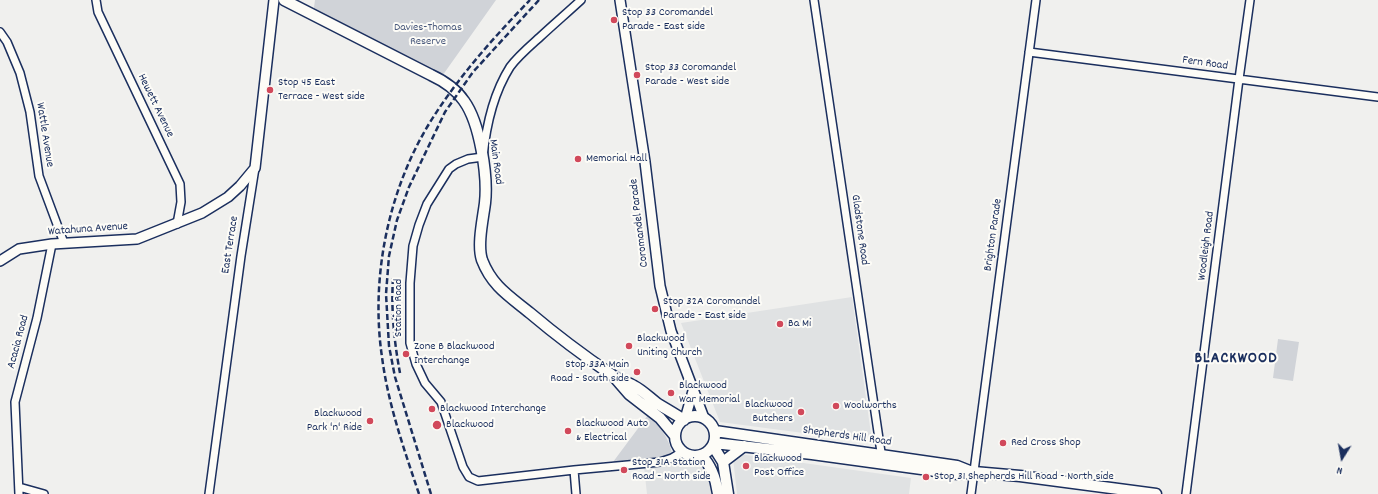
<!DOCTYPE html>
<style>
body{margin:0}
#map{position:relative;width:1378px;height:494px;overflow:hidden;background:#f0f0ee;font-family:Dekko,sans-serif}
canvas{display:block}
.north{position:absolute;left:1322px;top:438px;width:40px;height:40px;-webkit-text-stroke:3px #fdfcf7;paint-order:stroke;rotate:191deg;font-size:11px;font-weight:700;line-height:16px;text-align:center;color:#1b2f5e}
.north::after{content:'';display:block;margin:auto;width:14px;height:18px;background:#1b2f5e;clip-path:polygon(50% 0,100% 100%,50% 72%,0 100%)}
</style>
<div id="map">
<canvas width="1378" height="494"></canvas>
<div class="north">N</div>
</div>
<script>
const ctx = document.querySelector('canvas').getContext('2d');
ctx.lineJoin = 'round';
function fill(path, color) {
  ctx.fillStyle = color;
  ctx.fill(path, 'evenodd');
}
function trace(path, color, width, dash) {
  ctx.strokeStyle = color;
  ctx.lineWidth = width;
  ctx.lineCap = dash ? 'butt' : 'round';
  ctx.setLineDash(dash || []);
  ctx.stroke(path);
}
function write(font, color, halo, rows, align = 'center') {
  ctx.font = font + ' Dekko,sans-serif';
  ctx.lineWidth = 4;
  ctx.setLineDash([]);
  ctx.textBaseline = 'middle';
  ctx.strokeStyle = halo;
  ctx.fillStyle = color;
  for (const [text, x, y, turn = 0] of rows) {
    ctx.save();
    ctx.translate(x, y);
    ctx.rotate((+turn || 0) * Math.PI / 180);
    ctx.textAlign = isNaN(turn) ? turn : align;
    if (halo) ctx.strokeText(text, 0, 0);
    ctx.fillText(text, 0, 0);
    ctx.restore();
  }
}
fill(new Path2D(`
 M 852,297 L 871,434 L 864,441 L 720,422 L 681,323 Z
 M 739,454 L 911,478 L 909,494 L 737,494 L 733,458 Z
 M 701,460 L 710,470 L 712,494 L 647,494 L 644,467 Z`), '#e0e2e3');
fill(new Path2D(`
 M 315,0 L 496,0 L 440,79 L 313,15 Z
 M 1278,339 L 1299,342 L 1293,381 L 1273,378 Z
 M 648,415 C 659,425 669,438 672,453 C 662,462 627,461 613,462 Z`), '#d0d3d8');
const minor = new Path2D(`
 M 96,0 L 98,12 L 180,184 L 181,202 L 177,224
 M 581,0 C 568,12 554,24 540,37 C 530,46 518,56 510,67 C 493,94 486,126 483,157 L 468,159 L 456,164 L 449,169 L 427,204 L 419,225 L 413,246 L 410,283 L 410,343 L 416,364 L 425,383 L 441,402 L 463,467 L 469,477 L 478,481 L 574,470 L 660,462 L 672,458 L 682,452
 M 814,0 L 882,459
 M 0,32 L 7,42 L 20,73 L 30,112 L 39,176 L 64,243
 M 1029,52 L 1378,97
 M 574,470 L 576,494
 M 19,487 L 44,494
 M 19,494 L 15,402 L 37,318 L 52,244
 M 209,494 L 241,256 L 255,168
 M 971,494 L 1036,0
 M 1186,494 L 1239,79 L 1250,0`);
const tertiary = new Path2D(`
 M 620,0 L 645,162 L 660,286 L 671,331 L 704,418
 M 0,261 L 19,249 L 52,244 L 137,239 L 202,213 L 228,197 L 240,186 L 255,168 L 274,0
 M 685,419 L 693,391`);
const secondary = new Path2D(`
 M 284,0 L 431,75 C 444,81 456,89 464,101 C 480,123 488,176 485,203 C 483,219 477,245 482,260 C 492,286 509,296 530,313 C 556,335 584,356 612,375 C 619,380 627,382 634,386 C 642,390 650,398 658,404 C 666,409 675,414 684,420
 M 616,379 L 629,394 L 660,418 L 675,436
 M675 436a20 20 0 1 1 40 0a20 20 0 1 1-40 0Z
 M 715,431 L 957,466 L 972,472
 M 714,443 L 812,454 L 958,474 L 974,472 L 1020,476 L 1156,494
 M 713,446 L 723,462 L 728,494
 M 701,455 C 712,466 716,479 718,494
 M 723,462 L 744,446`);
trace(minor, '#1b2f5e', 10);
trace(tertiary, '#1b2f5e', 12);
trace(secondary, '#1b2f5e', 13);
trace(minor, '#fdfcf7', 7);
trace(tertiary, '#fdfcf7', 9);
trace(secondary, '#fdfcf7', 10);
trace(new Path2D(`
 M 393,278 C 391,310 394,341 400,373
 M 419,494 C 404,449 388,404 382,357 C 370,276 389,185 434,116 C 461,74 495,36 530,0
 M 431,494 L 395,377 L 389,346 L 386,294 L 389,256 L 397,220 L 409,187 L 445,112 L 473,72 L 539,0`), '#1b2f5e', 2.5, [6, 3]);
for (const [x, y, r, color] of [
 [614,20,4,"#d1495b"],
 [637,75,4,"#d1495b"],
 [270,90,4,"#d1495b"],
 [578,159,4,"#d1495b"],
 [655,309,4,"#d1495b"],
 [780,324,4,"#d1495b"],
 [629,346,4,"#d1495b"],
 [406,354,4,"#d1495b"],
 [637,372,4,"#d1495b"],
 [671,393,4,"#d1495b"],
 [836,406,4,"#d1495b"],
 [432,409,4,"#d1495b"],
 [801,412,4,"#d1495b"],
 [370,421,4,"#d1495b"],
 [437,425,5,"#d1495b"],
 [568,431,4,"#d1495b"],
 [1003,443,4,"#d1495b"],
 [746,466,4,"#d1495b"],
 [624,470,4,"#d1495b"],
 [926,477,4,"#d1495b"]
]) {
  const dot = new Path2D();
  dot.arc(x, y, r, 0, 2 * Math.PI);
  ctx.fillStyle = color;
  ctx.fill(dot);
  trace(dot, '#fdfcf7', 1.5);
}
write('12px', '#1b2f5e', '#fdfcf7', [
 ["Stop 33 Coromandel",622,13],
 ["Parade - East side",622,27],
 ["Stop 33 Coromandel",645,68],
 ["Parade - West side",645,82],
 ["Stop 45 East",278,83],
 ["Terrace - West side",278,97],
 ["Memorial Hall",586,159],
 ["Stop 32A Coromandel",663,302],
 ["Parade - East side",663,316],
 ["Ba Mi",788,324],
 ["Blackwood",637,339],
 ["Uniting Church",637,353],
 ["Zone B Blackwood",414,347],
 ["Interchange",414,361],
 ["Stop 33A Main",629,365,"right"],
 ["Road - South side",629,379,"right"],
 ["Blackwood",679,386],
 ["War Memorial",679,400],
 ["Blackwood",793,405,"right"],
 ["Butchers",793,419,"right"],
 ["Woolworths",844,406],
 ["Blackwood Interchange",440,409],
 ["Blackwood",362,414,"right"],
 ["Park 'n' Ride",362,428,"right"],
 ["Blackwood Auto",576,424],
 ["& Electrical",576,438],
 ["Blackwood",446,425],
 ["Red Cross Shop",1011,443],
 ["Blackwood",754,459],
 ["Post Office",754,473],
 ["Stop 31A Station",632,463],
 ["Road - North side",632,477],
 ["Stop 31 Shepherds Hill Road - North side",934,477]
], 'left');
write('12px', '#48587c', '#fdfcf7', [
 ["Davies-Thomas",428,28],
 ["Reserve",428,42]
]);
write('12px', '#1b2f5e', '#fdfcf7', [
 ["Fern Road",1205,64,8],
 ["Hewett Avenue",155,106,64],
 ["Wattle Avenue",44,135,81],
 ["Main Road",495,162,82],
 ["Coromandel Parade",640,223,-97],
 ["Watahuna Avenue",88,230,-4],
 ["Gladstone Road",859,230,82],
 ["Brighton Parade",994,235,-82],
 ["East Terrace",231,245,-81],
 ["Woodleigh Road",1207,246,-83],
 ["Station Road",399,308,-90],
 ["Acacia Road",19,342,-75],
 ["Shepherds Hill Road",847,437,8]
]);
ctx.letterSpacing = '1px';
write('bold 16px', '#1b2f5e', '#fdfcf7', [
 ["BLACKWOOD",1236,360]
]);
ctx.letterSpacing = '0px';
</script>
